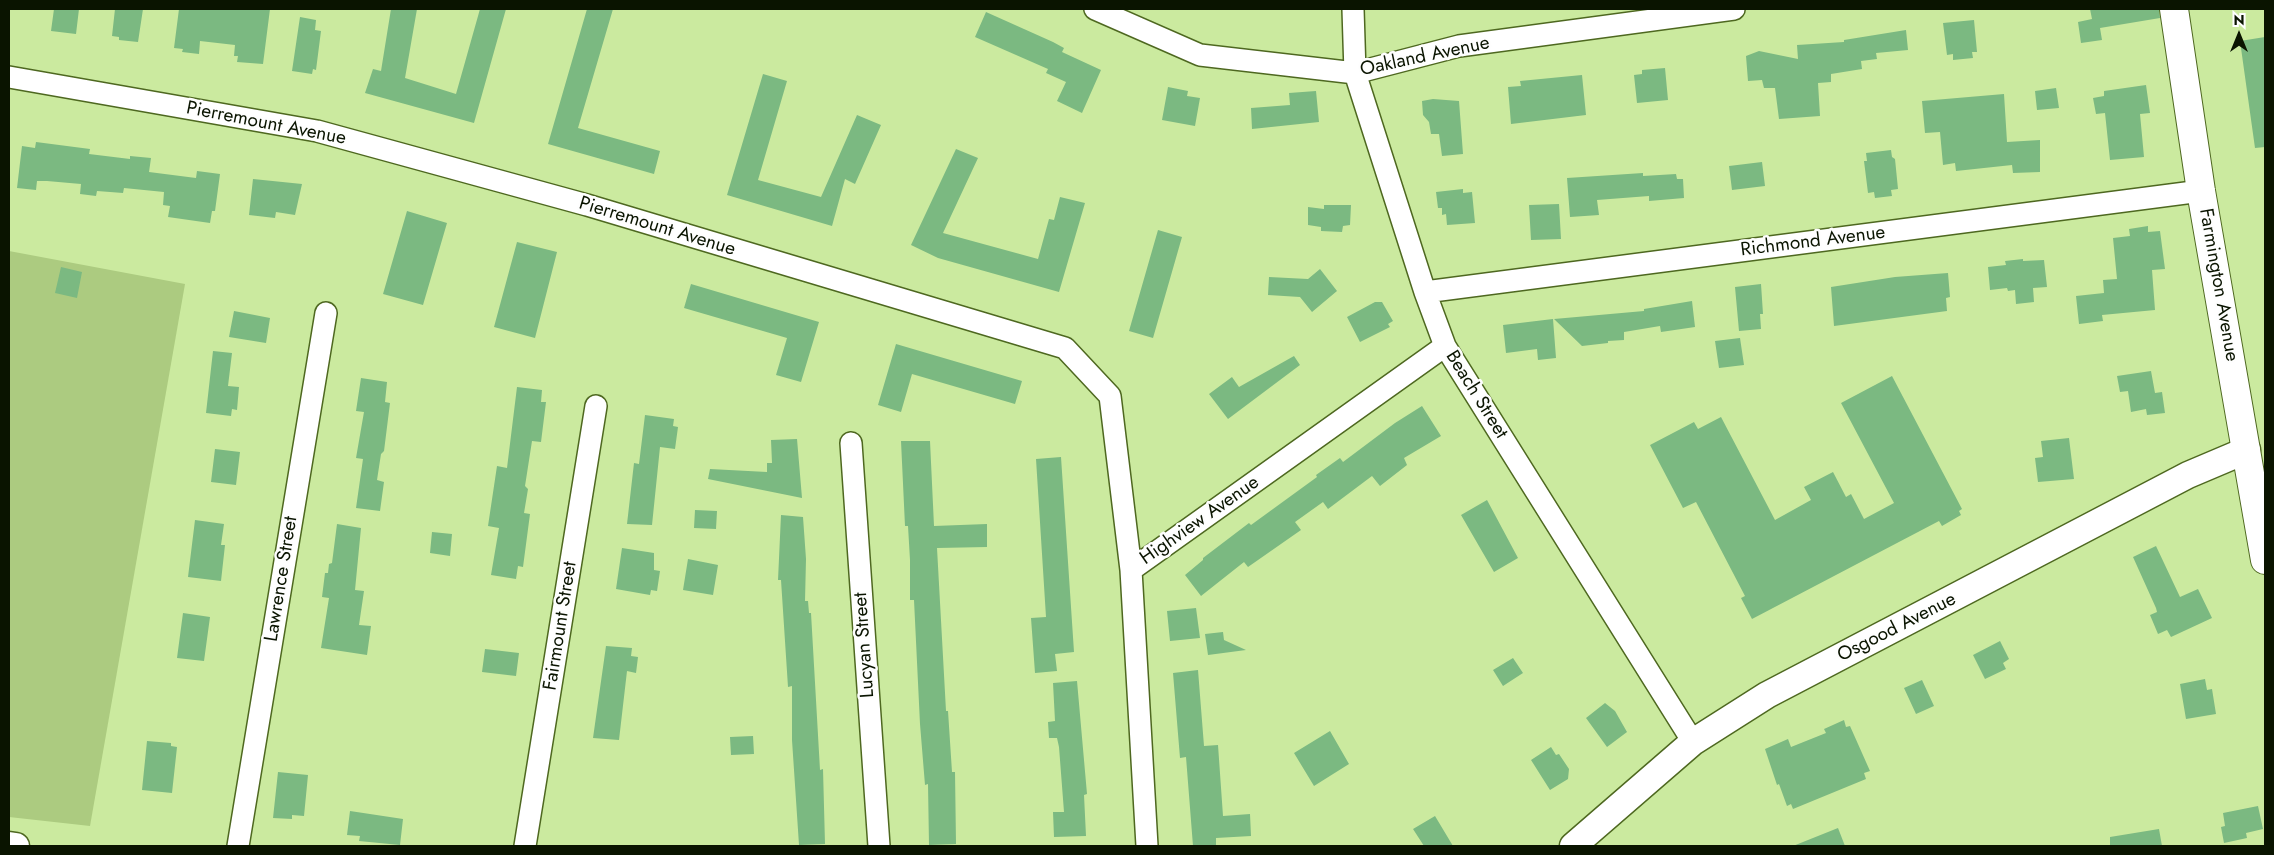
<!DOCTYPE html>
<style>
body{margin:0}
#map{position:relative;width:2274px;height:855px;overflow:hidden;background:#cbea9f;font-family:Jost,sans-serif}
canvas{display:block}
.frame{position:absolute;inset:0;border:10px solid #0a1400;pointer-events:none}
.north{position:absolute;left:2214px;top:10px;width:50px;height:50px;-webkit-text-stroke:4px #fefefe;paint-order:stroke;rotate:0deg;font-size:14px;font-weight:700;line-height:20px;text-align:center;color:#0a1400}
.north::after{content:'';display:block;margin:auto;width:18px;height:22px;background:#0a1400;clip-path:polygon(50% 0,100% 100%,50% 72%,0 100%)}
</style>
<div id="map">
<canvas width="2274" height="855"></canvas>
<div class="frame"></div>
<div class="north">N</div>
</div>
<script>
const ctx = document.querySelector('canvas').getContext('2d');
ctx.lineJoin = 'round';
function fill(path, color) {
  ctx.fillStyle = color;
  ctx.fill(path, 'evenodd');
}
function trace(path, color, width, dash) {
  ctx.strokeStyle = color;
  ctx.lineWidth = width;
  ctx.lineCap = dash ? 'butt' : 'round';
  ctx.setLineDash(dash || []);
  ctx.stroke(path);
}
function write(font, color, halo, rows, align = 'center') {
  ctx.font = font + ' Jost,sans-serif';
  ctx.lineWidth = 5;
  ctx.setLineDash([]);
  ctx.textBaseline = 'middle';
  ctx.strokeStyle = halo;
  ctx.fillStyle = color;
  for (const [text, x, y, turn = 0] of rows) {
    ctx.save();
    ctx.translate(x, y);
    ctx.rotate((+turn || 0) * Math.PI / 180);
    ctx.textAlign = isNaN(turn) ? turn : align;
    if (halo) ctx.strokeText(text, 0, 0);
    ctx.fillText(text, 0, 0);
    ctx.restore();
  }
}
fill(new Path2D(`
 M 9,251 L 185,284 L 90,826 L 9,817 Z`), '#accb80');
fill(new Path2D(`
 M 54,9 L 79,9 L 76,34 L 51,31 Z
 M 115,9 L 143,9 L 138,42 L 119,40 L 119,37 L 112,36 Z
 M 179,9 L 270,9 L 263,64 L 237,62 L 238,56 L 234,56 L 235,45 L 200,41 L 199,54 L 182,52 L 183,49 L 174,48 Z
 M 391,9 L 417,9 L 405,78 L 456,94 L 480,9 L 506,9 L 474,123 L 365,93 L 373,69 L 381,71 Z
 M 587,9 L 613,9 L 578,128 L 660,151 L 654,174 L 548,144 Z
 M 2090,9 L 2159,9 L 2160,18 L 2100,28 L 2102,40 L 2081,43 L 2078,22 L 2092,19 Z
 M 986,12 L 1053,42 L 1064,48 L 1062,52 L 1101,70 L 1082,113 L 1057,101 L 1066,82 L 1046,73 L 1048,69 L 975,37 Z
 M 300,17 L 316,20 L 315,30 L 321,31 L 316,70 L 313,69 L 312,74 L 292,71 Z
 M 1974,20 L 1977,52 L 1972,52 L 1973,58 L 1953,60 L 1953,54 L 1947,55 L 1943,23 Z
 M 1906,30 L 1908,50 L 1876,53 L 1877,59 L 1861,61 L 1862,69 L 1831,74 L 1831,82 L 1818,83 L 1820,116 L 1779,119 L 1775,88 L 1764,88 L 1762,80 L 1748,81 L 1746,56 L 1759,51 L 1798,59 L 1797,45 L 1844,42 L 1844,40 Z
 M 2265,37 L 2265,147 L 2255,148 L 2240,41 Z
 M 1665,68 L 1668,100 L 1637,103 L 1634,75 L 1642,74 L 1642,70 Z
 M 763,74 L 787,81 L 758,180 L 821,197 L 857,115 L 881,125 L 855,184 L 845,179 L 832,226 L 727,195 Z
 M 1582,75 L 1586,115 L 1511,124 L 1508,87 L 1521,86 L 1520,81 Z
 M 2146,85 L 2150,113 L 2140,114 L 2144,157 L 2110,160 L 2105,113 L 2096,114 L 2093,98 L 2104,96 L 2104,91 Z
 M 1168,87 L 1188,91 L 1187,96 L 1200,98 L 1195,126 L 1162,120 Z
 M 2056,88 L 2059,108 L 2037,110 L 2035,91 Z
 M 1316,91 L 1319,122 L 1252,129 L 1251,108 L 1290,105 L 1289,93 Z
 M 2004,94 L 2007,142 L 2040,140 L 2040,172 L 2013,173 L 2012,165 L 1956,171 L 1955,163 L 1943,165 L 1940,132 L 1925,133 L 1922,101 Z
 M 1433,99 L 1459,101 L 1463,154 L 1442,156 L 1439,134 L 1431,134 L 1429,122 L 1423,115 L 1422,101 Z
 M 36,142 L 90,149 L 89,154 L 130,159 L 130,156 L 151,158 L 149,172 L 196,178 L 197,171 L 220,174 L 215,211 L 212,211 L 210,223 L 168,217 L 170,206 L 163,205 L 164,192 L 124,188 L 123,193 L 97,191 L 96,196 L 80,194 L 81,184 L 47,181 L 37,181 L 36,190 L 17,188 L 22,146 L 35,148 Z
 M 956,149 L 978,158 L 943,233 L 1038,259 L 1049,219 L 1054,220 L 1060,197 L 1085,203 L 1059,292 L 938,258 L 911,245 Z
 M 1891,150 L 1892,157 L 1895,159 L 1898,189 L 1891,190 L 1892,196 L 1875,198 L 1874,192 L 1868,193 L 1864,161 L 1867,161 L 1866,153 Z
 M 1762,162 L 1765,186 L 1732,190 L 1729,166 Z
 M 1643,173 L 1643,176 L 1676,174 L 1677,179 L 1683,179 L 1684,198 L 1649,201 L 1649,196 L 1597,200 L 1599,215 L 1570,217 L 1567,178 Z
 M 253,179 L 302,184 L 295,215 L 276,212 L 275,218 L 249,215 Z
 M 1463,189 L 1463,193 L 1472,192 L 1475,223 L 1447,225 L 1446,214 L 1442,215 L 1442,208 L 1438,208 L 1436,192 Z
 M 1559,204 L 1561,239 L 1531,240 L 1529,205 Z
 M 1324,205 L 1351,205 L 1350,225 L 1343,226 L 1342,232 L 1321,231 L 1321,227 L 1308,225 L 1308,207 L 1324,209 Z
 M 407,211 L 447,223 L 423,305 L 383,294 Z
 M 2148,226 L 2148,232 L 2160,231 L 2165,269 L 2152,270 L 2155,310 L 2102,315 L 2103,321 L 2079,324 L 2076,296 L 2104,293 L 2103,280 L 2117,279 L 2113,238 L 2130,236 L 2129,229 Z
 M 1158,230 L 1182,237 L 1153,338 L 1129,331 Z
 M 517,242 L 557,252 L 535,338 L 494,327 Z
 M 2023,259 L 2023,261 L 2044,260 L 2047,287 L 2033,288 L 2034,302 L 2016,304 L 2015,290 L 2008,291 L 2007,288 L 1990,290 L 1988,267 L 2006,265 L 2005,261 Z
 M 61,267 L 82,272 L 77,298 L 55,293 Z
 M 1320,269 L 1337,291 L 1312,312 L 1300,297 L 1268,295 L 1269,277 L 1308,279 Z
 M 1948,273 L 1950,297 L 1946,298 L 1947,311 L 1834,326 L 1831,287 L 1895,277 Z
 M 691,284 L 819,322 L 801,382 L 776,375 L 787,338 L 684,308 Z
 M 1761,284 L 1763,314 L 1760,314 L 1761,329 L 1739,331 L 1735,287 Z
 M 1692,301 L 1695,327 L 1661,332 L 1660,326 L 1624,332 L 1624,340 L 1608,341 L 1608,343 L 1582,346 L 1554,319 L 1644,311 L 1644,309 Z
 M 1375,302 L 1382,302 L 1393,321 L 1388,324 L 1390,327 L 1360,342 L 1347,317 Z
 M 234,311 L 270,318 L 266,343 L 229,337 Z
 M 1553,319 L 1556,358 L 1538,360 L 1537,349 L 1506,353 L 1503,325 Z
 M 1740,338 L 1744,365 L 1719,368 L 1715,341 Z
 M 896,344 L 1022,381 L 1015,404 L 912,374 L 901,412 L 878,405 Z
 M 213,351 L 232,353 L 228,386 L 239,387 L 237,410 L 232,409 L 231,416 L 206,413 Z
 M 1294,356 L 1300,365 L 1228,419 L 1209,394 L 1232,377 L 1239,387 Z
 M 2151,371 L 2155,393 L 2162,392 L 2165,413 L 2147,415 L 2146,409 L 2131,412 L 2128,391 L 2120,392 L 2117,376 Z
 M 1892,376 L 1962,509 L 1959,511 L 1961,515 L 1942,526 L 1939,521 L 1752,619 L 1741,598 L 1745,596 L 1696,502 L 1683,508 L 1650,445 L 1694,422 L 1698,429 L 1721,417 L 1775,520 L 1811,500 L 1804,487 L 1833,472 L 1846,497 L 1851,494 L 1864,519 L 1894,503 L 1841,403 Z
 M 361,378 L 387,382 L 385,402 L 390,403 L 384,451 L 381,454 L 377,480 L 384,482 L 380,511 L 356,508 L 363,459 L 356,458 L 364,412 L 356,411 Z
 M 517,387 L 542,390 L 541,402 L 546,402 L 541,442 L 532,441 L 525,486 L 528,489 L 524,513 L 530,514 L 523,567 L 518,566 L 516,579 L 491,575 L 499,528 L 488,526 L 497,466 L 507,468 Z
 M 1422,406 L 1441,436 L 1404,458 L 1407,465 L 1380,486 L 1372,476 L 1328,509 L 1323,502 L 1295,522 L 1301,530 L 1248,567 L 1244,562 L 1201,596 L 1185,575 L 1203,560 L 1203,558 L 1249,523 L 1251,525 L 1317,477 L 1316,475 L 1340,458 L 1343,462 L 1395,423 Z
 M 645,415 L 674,419 L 673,426 L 678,427 L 675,449 L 660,447 L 652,525 L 627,524 L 634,463 L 639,464 Z
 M 2069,438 L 2074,479 L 2038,482 L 2035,458 L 2043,457 L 2041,441 Z
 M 797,439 L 802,498 L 708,479 L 710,469 L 767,472 L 767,463 L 772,463 L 771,440 Z
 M 901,441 L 930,441 L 934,526 L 987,524 L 987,547 L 937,548 L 946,711 L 948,711 L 952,772 L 955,772 L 956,844 L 929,845 L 928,784 L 925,785 L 920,724 L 914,600 L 910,600 L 910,560 L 908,526 L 905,526 Z
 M 215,449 L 240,452 L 236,485 L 211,482 Z
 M 1061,457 L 1074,652 L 1055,654 L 1057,671 L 1035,673 L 1031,618 L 1046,617 L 1036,459 Z
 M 1487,500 L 1518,558 L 1494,572 L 1461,515 Z
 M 695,510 L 717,511 L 716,529 L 694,528 Z
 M 781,515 L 803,517 L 806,559 L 805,601 L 808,601 L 809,613 L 811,613 L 820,770 L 823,769 L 825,844 L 799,845 L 792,740 L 792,686 L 788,687 L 781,580 L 778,580 Z
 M 195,520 L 224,524 L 221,545 L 225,545 L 221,581 L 188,577 Z
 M 337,524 L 361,528 L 355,590 L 364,591 L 359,625 L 371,626 L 367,655 L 321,648 L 329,598 L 322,597 L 325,573 L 328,573 L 329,564 L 332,563 Z
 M 432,532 L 452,534 L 450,556 L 430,553 Z
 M 2156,546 L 2180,597 L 2198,589 L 2212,618 L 2171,637 L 2167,630 L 2158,634 L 2150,615 L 2157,612 L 2156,608 L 2133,557 Z
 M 622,548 L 654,553 L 654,570 L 660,571 L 657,591 L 651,590 L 650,595 L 616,589 Z
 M 688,559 L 718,565 L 713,595 L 683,590 Z
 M 1196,608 L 1200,638 L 1170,641 L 1167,611 Z
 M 183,613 L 210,617 L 204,661 L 177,658 Z
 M 1223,632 L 1224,640 L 1246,650 L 1208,655 L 1205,634 Z
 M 2000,641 L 2009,659 L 2003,663 L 2006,669 L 1985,679 L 1973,655 Z
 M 606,646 L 632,648 L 631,656 L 638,657 L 636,673 L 627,671 L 619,740 L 593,738 Z
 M 485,649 L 519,653 L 516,676 L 482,672 Z
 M 1513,658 L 1523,673 L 1503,686 L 1493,670 Z
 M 1198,670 L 1204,746 L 1218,745 L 1223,816 L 1250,814 L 1251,836 L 1216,838 L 1216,846 L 1193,846 L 1186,757 L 1180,758 L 1173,673 Z
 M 2205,679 L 2207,690 L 2212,689 L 2216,714 L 2186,719 L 2180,684 Z
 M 1922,680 L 1934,706 L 1916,714 L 1904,688 Z
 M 1077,681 L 1087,794 L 1084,795 L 1086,836 L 1054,837 L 1053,812 L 1064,812 L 1059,747 L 1057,738 L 1049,738 L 1048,722 L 1055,721 L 1053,683 Z
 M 1605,703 L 1615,711 L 1627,732 L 1607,747 L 1586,718 Z
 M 1844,720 L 1846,727 L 1850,726 L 1870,771 L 1864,773 L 1866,779 L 1793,809 L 1791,804 L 1787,806 L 1779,784 L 1777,785 L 1765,749 L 1788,739 L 1791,747 L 1826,733 L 1824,729 Z
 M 1330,731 L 1349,764 L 1314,786 L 1294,753 Z
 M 753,736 L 754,754 L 731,755 L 730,737 Z
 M 147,741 L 171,743 L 171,746 L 177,747 L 172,793 L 142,790 Z
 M 1551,747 L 1556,755 L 1559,754 L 1569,769 L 1568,779 L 1550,790 L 1531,760 Z
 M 278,772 L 308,775 L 304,816 L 292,815 L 292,819 L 273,818 Z
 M 2258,806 L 2263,829 L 2246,833 L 2247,838 L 2224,843 L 2221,827 L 2225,826 L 2223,813 Z
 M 350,811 L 403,819 L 400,845 L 359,841 L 360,836 L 347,835 Z
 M 1435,816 L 1453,846 L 1424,846 L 1413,829 Z
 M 1838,828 L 1845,846 L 1793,846 Z
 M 2159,829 L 2162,846 L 2110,846 L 2110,837 Z`), '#7bb981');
const minor = new Path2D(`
 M 1095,9 L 1200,55 L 1355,73 L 1459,46 L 1734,9
 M 1353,9 L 1355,73 L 1425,292 L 1445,346 L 1693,742
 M 9,77 L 317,131 L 587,205 L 1065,348 L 1110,396 L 1131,570 L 1147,846
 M 1425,292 L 2201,191
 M 851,443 L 879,846
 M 1131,570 L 1445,346
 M 238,846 L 326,313
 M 525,846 L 596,406`);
const tertiary = new Path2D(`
 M 9,845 L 16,846
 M 1573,846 L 1693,742 L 1767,695 L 2188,475 L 2247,450`);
const secondary = new Path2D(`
 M 2174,9 L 2201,191 L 2265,560`);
trace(minor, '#4e6820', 24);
trace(tertiary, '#4e6820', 29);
trace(secondary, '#4e6820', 30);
trace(minor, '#fff', 21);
trace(tertiary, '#fff', 26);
trace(secondary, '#fff', 28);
write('19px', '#0a1400', '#fefefe', [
 ["Oakland Avenue",1425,57,-12],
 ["Pierremount Avenue",266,124,11],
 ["Pierremount Avenue",657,227,17],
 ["Richmond Avenue",1813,242,-7],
 ["Farmington Avenue",2218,285,80],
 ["Beach Street",1476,395,58],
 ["Highview Avenue",1200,521,-35],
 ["Lawrence Street",282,579,-81],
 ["Fairmount Street",561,626,-81],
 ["Osgood Avenue",1897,628,-27],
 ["Lucyan Street",865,645,-94]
]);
</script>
